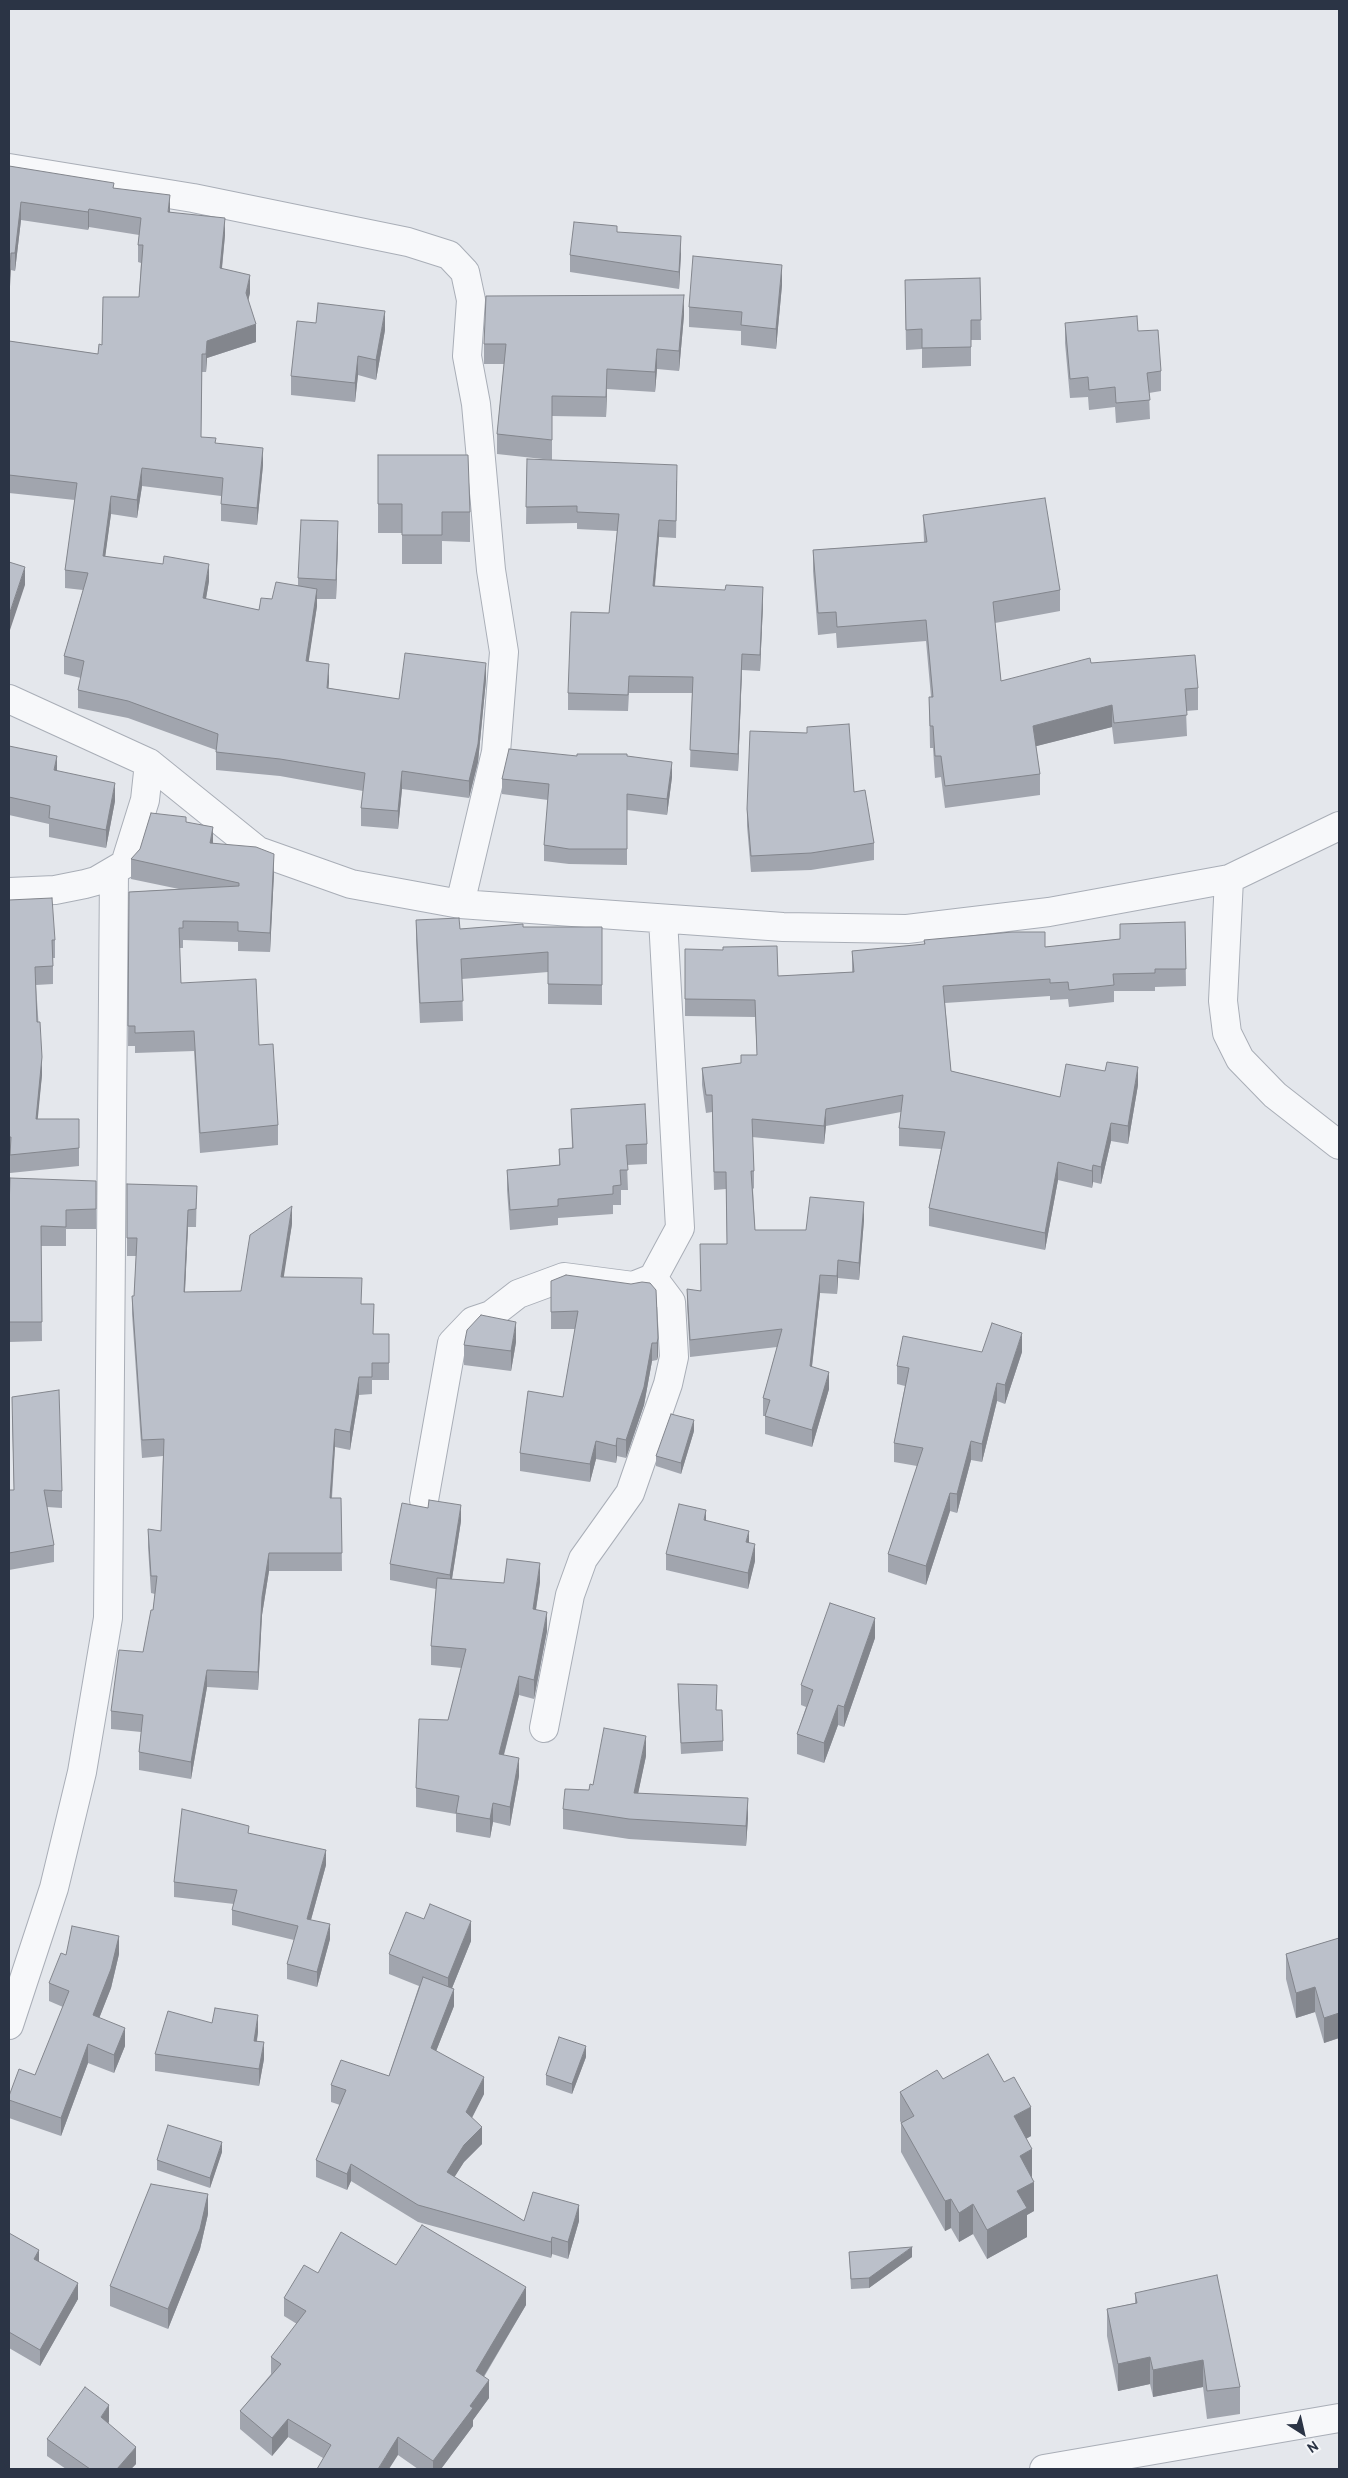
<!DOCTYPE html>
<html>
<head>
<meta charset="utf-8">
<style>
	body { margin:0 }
	#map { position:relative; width:1348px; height:2478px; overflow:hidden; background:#e4e7ec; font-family:Overpass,sans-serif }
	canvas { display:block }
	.frame { position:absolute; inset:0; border:10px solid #2b3445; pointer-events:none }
	.north { position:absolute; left:1278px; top:2408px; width:50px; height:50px; -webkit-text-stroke:4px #f4f6f9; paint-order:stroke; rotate:145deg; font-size:14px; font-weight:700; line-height:20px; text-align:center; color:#2b3445 }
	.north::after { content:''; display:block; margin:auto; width:18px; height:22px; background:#2b3445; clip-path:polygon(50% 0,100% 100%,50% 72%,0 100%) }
</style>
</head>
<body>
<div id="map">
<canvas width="1348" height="2478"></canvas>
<div class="frame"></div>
<div class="north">N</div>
</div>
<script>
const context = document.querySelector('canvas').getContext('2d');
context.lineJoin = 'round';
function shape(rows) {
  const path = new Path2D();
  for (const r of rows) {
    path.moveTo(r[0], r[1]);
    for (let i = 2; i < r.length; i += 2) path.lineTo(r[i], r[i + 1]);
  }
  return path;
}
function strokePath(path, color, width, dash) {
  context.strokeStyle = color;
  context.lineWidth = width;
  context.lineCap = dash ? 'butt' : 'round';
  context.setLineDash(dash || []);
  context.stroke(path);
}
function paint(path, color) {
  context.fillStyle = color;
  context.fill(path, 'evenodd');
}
const street = shape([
	[9,168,193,198,408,242,449,255,465,272,471,300,467,356,476,404,491,570,504,652,496,752,460,904],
	[9,699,149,763,258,851,351,884,460,904,783,927,907,929,1049,912,1229,879,1339,826],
	[1229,879,1223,1001,1227,1033,1240,1059,1275,1095,1339,1145],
	[9,892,55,890,85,884,96,881,125,864,145,800,149,763],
	[424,1500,452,1343,473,1321,491,1315,518,1294,564,1277,633,1286,653,1278,680,1228,663,919],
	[544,1728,570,1595,583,1559,630,1493,668,1384,674,1357,671,1302,653,1278],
	[9,2025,54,1888,82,1772,108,1618,114,871],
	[1044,2469,1339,2418]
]);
strokePath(street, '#a9aeb7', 30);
strokePath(street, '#f7f8fa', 28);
paint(shape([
	[9,166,114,188,225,235,222,269,250,293,248,300,256,342,207,358,206,372,202,372,201,437,263,465,257,525,221,521,221,496,142,486,137,518,111,514,105,556,209,581,206,599,259,610,272,599,298,585,298,578,338,541,336,599,317,599,317,606,308,662,329,682,328,688,399,699,486,680,478,762,469,798,402,789,398,829,361,826,361,808,363,791,280,776,216,770,216,750,128,718,78,708,78,690,81,678,64,674,64,656,83,590,65,588,65,570,75,500,9,493,9,341,98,354,102,345,139,297,141,263,138,262,138,245,139,235,89,227,88,230,21,220,15,271,11,270],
	[617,232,681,253,679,289,570,272,570,255],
	[980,278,981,340,971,340,971,366,922,368,922,349,906,350,905,280],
	[782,285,776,349,741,345,741,331,689,327,689,307],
	[684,315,679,371,657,369,655,392,607,389,606,417,552,416,552,460,497,454,497,434,504,364,484,364,484,344],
	[1065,323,1138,331,1161,371,1161,391,1149,393,1150,419,1116,423,1115,407,1089,410,1088,397,1070,398,1065,343],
	[385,330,376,380,358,375,355,402,291,395,291,376],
	[378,455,470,512,470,542,442,541,442,564,402,564,402,533,378,533],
	[527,459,677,481,676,538,659,537,655,586,763,604,760,671,742,670,738,771,690,767,692,693,629,693,628,711,568,710,568,693,609,613,617,531,577,529,577,523,526,524],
	[923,515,1060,590,1060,611,995,623,1001,681,1091,663,1198,688,1198,710,1186,711,1187,736,1114,744,1112,727,1036,746,1040,774,1040,795,945,808,941,777,935,778,933,748,930,748,929,697,931,697,926,641,837,648,836,633,818,635,813,571,813,550,924,542],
	[807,727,854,792,874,843,874,860,811,870,751,872,747,826,747,809,807,733],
	[9,746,115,801,106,848,49,837,49,824,9,815],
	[577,756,627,756,672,777,667,815,627,810,627,865,569,864,544,861,544,845,548,800,502,794,502,779],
	[186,822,213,843,274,873,270,952,238,951,238,942,183,940,183,948,179,948,181,983,259,1045,278,1125,278,1145,200,1153,194,1051,135,1053,135,1046,128,1046,129,892,179,889,131,879,131,859],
	[9,900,55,940,55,958,53,958,53,984,36,985,42,1075,37,1119,79,1119,79,1166,10,1173,10,1155,9,1155],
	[416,920,460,929,523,927,602,927,602,1005,548,1004,548,972,462,979,463,1021,420,1023,416,940],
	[1185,922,1186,986,1155,987,1155,991,1114,991,1114,1002,1069,1007,1068,999,1050,1000,1050,996,945,1003,951,1071,1060,1097,1138,1085,1128,1144,1111,1141,1101,1184,1093,1182,1092,1188,1058,1180,1045,1250,929,1226,929,1208,941,1149,899,1146,899,1128,901,1112,826,1126,824,1144,752,1137,754,1171,754,1188,753,1189,755,1230,806,1230,864,1220,859,1280,838,1278,837,1294,820,1293,812,1367,829,1389,812,1447,765,1434,765,1416,763,1416,763,1398,777,1347,690,1357,687,1306,687,1289,700,1291,727,1244,726,1189,714,1190,712,1112,706,1113,702,1085,702,1068,741,1063,757,1055,755,1017,685,1016,685,949,778,976,852,972,852,951,924,945,924,940,1045,947,1120,939],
	[571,1109,647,1144,647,1164,627,1165,628,1190,621,1190,621,1205,613,1205,613,1214,558,1218,558,1225,510,1230,507,1190,507,1170,559,1165,559,1149,572,1148],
	[96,1181,96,1229,66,1229,66,1246,41,1246,42,1341,9,1342,9,1211],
	[127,1184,197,1186,196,1227,188,1227,185,1292,241,1291,292,1224,283,1277,361,1304,373,1334,389,1334,389,1380,372,1380,372,1394,359,1395,350,1450,335,1447,332,1498,341,1498,342,1571,269,1571,262,1615,258,1690,207,1687,191,1779,139,1770,139,1752,141,1732,111,1729,111,1711,143,1652,153,1610,155,1594,151,1593,148,1547,148,1529,161,1531,163,1456,142,1458,132,1314,132,1296,134,1296,136,1256,127,1256],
	[551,1281,656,1290,658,1356,657,1360,652,1361,644,1405,626,1458,617,1456,616,1463,596,1459,590,1482,520,1471,520,1453,563,1397,575,1329,551,1329],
	[516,1342,511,1371,464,1365,464,1345],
	[982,1352,1022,1352,1005,1404,997,1401,982,1462,971,1460,957,1513,950,1511,926,1585,888,1572,888,1554,917,1466,894,1462,894,1443,905,1386,897,1384,897,1366],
	[12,1415,62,1491,62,1508,47,1507,54,1545,54,1562,9,1570,9,1490,14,1490],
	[694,1431,681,1474,656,1466,656,1456],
	[461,1521,452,1579,504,1583,540,1582,536,1610,547,1631,534,1699,519,1695,504,1755,519,1776,510,1826,493,1822,490,1838,456,1832,456,1814,416,1807,416,1788,448,1720,462,1668,431,1665,431,1646,436,1589,390,1580,390,1564],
	[706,1521,749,1543,755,1561,748,1589,666,1570,666,1554],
	[875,1638,844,1727,838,1725,824,1763,797,1754,797,1734,806,1707,801,1705,801,1685],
	[678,1695,717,1695,716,1710,723,1741,723,1751,681,1754],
	[646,1756,638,1793,748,1818,746,1846,629,1839,563,1829,563,1809,589,1790,593,1785],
	[249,1833,326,1865,311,1920,330,1939,317,1987,287,1979,287,1964,294,1940,232,1925,232,1910,234,1904,174,1897,174,1882],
	[1339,1938,1339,2038,1324,2043,1315,2012,1296,2018,1286,1979,1286,1954],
	[471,1941,452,1988,454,2006,436,2051,484,2094,472,2118,482,2144,464,2162,454,2177,524,2221,579,2221,568,2259,552,2254,551,2258,418,2222,351,2181,347,2190,316,2177,316,2160,340,2105,331,2102,331,2085,389,2076,419,1986,389,1974,389,1954],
	[119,1954,111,1988,99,2018,125,2046,114,2073,88,2063,61,2136,9,2118,9,2100,35,2075,63,2007,49,2001,49,1983,66,1955],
	[212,2023,258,2032,257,2041,264,2059,259,2086,155,2071,155,2054],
	[586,2057,572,2094,546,2085,546,2075],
	[943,2079,1031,2136,1026,2139,1032,2177,1034,2211,1027,2215,1027,2237,987,2259,973,2234,959,2242,951,2228,945,2231,901,2152,901,2123,900,2121,900,2092],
	[222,2152,210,2188,157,2170,157,2160],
	[208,2214,200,2249,168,2329,110,2306,110,2286],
	[9,2233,78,2299,40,2366,9,2348],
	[849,2252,912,2257,869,2288,851,2289],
	[396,2265,526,2305,484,2377,489,2398,473,2420,473,2426,441,2469,418,2469,398,2455,323,2458,288,2437,272,2456,240,2429,240,2411,271,2374,271,2357,297,2324,284,2316,284,2298,318,2273],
	[1135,2293,1240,2387,1240,2414,1207,2419,1203,2387,1153,2397,1150,2384,1118,2391,1107,2336,1107,2309,1135,2303],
	[109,2422,108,2423,136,2464,131,2469,66,2469,47,2456,47,2439]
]), '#a1a5ae');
paint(shape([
	[170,195,170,213,168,212],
	[21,202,21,220,15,271,15,253],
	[89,209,89,227,88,230,88,212],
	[225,218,225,235,220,286,220,268],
	[681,236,681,253,679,289,679,272],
	[11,253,11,270,9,303,9,286],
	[782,265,782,285,776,349,776,329],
	[250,275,250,293,246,310,246,293],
	[684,295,684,315,679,371,679,351],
	[385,311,385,330,376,380,376,360],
	[256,324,256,342,207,358,206,372,206,354,207,341],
	[657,349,657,369,655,392,655,372],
	[358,356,358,375,355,402,355,383],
	[607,369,607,389,606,417,606,397],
	[263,448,263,465,257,525,257,508],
	[142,468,142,486,137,518,137,500],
	[111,496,111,514,103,573,103,556],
	[659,520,659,537,653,603,653,586],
	[338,521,338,541,336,599,336,580],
	[209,564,209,581,203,615,203,598],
	[25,567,25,585,9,633,9,615],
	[763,587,763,604,760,671,760,655],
	[317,589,317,606,306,679,306,661],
	[742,654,742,670,738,771,738,754],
	[486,663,486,680,478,762,469,798,469,781],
	[329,664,329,682,327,705,327,688],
	[1112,705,1112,727,1033,747,1033,726],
	[57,756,57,774,54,770],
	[672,762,672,777,667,815,667,799],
	[402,771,402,789,398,829,398,811],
	[115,783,115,801,106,848,106,830],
	[213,827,213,846,210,843],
	[274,854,274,873,270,952,270,933],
	[42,1057,42,1075,36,1137,36,1119],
	[1138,1067,1138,1085,1128,1144,1128,1126],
	[826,1109,826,1126,824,1144,824,1126],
	[1111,1123,1111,1141,1101,1184,1101,1167],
	[1058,1162,1058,1180,1045,1250,1045,1233],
	[1093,1165,1093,1182,1092,1188,1092,1171],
	[864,1202,864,1220,859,1280,859,1263],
	[292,1206,292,1224,281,1295,281,1277],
	[188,1210,188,1227,184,1310,184,1292],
	[838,1260,838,1278,837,1294,837,1276],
	[820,1275,820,1293,810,1383,810,1366],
	[516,1322,516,1342,511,1371,511,1351],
	[1022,1333,1022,1352,1005,1404,1005,1385],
	[658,1338,658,1356,657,1360,657,1343],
	[652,1343,652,1361,644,1405,626,1458,626,1440],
	[829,1372,829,1389,812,1447,812,1430],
	[359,1377,359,1395,350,1450,350,1432],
	[997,1383,997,1401,982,1462,982,1444],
	[694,1420,694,1431,681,1474,681,1463],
	[335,1429,335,1447,330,1516,330,1498],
	[617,1438,617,1456,616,1463,616,1446],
	[596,1441,596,1459,590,1482,590,1464],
	[971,1441,971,1460,957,1513,957,1494],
	[950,1493,950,1511,926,1585,926,1566],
	[461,1505,461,1521,450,1591,450,1575],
	[706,1510,706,1527,704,1520],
	[749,1531,749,1547,746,1542],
	[755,1544,755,1561,748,1589,748,1573],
	[269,1553,269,1571,262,1615,258,1690,258,1672,262,1597],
	[540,1563,540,1582,533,1628,533,1609],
	[547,1612,547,1631,534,1699,534,1680],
	[875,1618,875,1638,844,1727,844,1707],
	[207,1670,207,1687,191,1779,191,1762],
	[519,1676,519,1695,499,1773,499,1754],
	[838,1705,838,1725,824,1763,824,1743],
	[646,1736,646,1756,634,1813,634,1793],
	[519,1758,519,1776,510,1826,510,1807],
	[748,1798,748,1818,746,1846,746,1826],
	[493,1803,493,1822,490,1838,490,1819],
	[326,1850,326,1865,307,1934,307,1919],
	[471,1921,471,1941,448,1998,448,1978],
	[330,1924,330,1939,317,1987,317,1972],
	[119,1936,119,1954,111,1988,93,2034,93,2015],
	[1315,1987,1315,2012,1296,2018,1296,1993],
	[454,1989,454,2006,431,2064,431,2048],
	[1339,2013,1339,2038,1324,2043,1324,2018],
	[258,2015,258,2032,254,2058,254,2041],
	[125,2028,125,2046,114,2073,114,2055],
	[264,2042,264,2059,259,2086,259,2069],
	[88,2044,88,2063,61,2136,61,2118],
	[586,2046,586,2057,572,2094,572,2084],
	[484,2077,484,2094,466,2129,466,2112],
	[1031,2107,1031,2136,1014,2145,1014,2116],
	[482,2127,482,2144,464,2162,447,2189,447,2172,464,2145],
	[222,2142,222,2152,210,2188,210,2178],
	[1032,2149,1032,2178,1020,2156],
	[351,2164,351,2181,347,2190,347,2174],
	[1034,2182,1034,2211,1027,2215,1027,2237,987,2259,987,2230,1017,2191],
	[208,2194,208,2214,200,2249,168,2329,168,2309],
	[951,2199,951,2228,945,2231,945,2201],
	[973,2204,973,2234,959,2242,959,2213],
	[579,2205,579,2221,568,2259,568,2242],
	[552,2237,552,2254,551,2258,551,2242],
	[912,2247,912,2257,869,2288,869,2278],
	[39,2250,39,2266,34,2259],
	[78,2283,78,2299,40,2366,40,2350],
	[526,2287,526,2305,476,2389,476,2371],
	[1150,2357,1150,2384,1118,2391,1118,2364],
	[1203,2360,1203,2387,1153,2397,1153,2370],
	[489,2380,489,2398,473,2420,473,2426,441,2469,433,2469,433,2461,470,2406],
	[109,2405,109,2422,101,2434,101,2417],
	[288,2419,288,2437,272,2456,272,2438],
	[398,2437,398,2455,389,2469,378,2469],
	[136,2447,136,2464,131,2469,117,2469]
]), '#83868d');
const building = shape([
	[9,166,114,183,113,188,170,195,168,212,225,218,220,268,250,275,246,293,256,324,207,341,206,354,202,354,201,437,216,438,215,443,263,448,257,508,221,504,223,478,142,468,137,500,111,496,103,556,163,564,164,556,209,564,203,598,259,610,261,598,272,599,276,582,317,589,306,661,329,664,327,688,399,699,405,653,486,663,478,744,469,781,402,771,398,811,361,808,365,773,280,759,216,752,218,734,128,701,78,690,84,661,64,656,88,573,65,570,77,483,9,475,9,341,98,354,99,344,102,345,103,297,139,297,143,245,138,245,141,218,89,209,88,212,21,202,15,253,11,253,9,286,9,166],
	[574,222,617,226,617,232,681,236,679,272,570,255,574,222],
	[693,256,782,265,776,329,741,325,742,312,689,307,693,256],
	[980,278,981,320,971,320,971,347,922,348,922,329,906,330,905,280,980,278],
	[684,295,679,351,657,349,655,372,607,369,606,397,552,396,552,440,497,434,506,344,484,344,486,296,684,295],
	[318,303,385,311,376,360,358,356,355,383,291,376,297,321,316,323,318,303],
	[1137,316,1138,331,1158,330,1161,371,1147,373,1150,400,1116,403,1115,387,1089,390,1088,377,1070,379,1065,323,1137,316],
	[378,455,468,455,470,512,442,512,442,535,402,535,402,504,378,504,378,455],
	[527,459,677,465,676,521,659,520,653,586,725,590,726,585,763,587,760,655,742,654,738,754,690,750,693,677,629,676,628,695,568,693,571,612,609,613,619,514,577,512,577,506,526,507,527,459],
	[1045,498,1060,590,993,602,1001,681,1090,658,1091,663,1195,655,1198,688,1185,689,1187,715,1114,723,1112,705,1033,726,1040,774,945,786,941,756,935,756,933,726,930,726,929,697,933,697,926,620,837,627,836,612,818,613,813,550,927,542,923,515,1045,498],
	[301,520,338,521,336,580,298,578,301,520],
	[9,562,25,567,9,615,9,562],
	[849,724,854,792,865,790,874,843,811,853,751,856,747,809,750,731,807,733,807,727,849,724],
	[9,746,57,756,54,770,115,783,106,830,49,818,50,806,9,797,9,746],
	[509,749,577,756,577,754,627,754,627,756,672,762,667,799,627,794,627,849,569,849,544,845,549,784,502,779,509,749],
	[151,813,186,817,186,822,213,827,210,843,256,847,274,854,270,933,238,931,238,922,183,921,183,928,179,928,181,983,256,979,259,1045,273,1044,278,1125,200,1133,194,1031,135,1033,135,1026,128,1026,129,892,239,886,239,883,131,859,140,849,151,813],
	[52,898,55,940,52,940,53,966,35,967,37,1022,40,1022,42,1057,36,1119,79,1119,79,1148,10,1155,11,1137,9,1137,9,900,52,898],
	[459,918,460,929,523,924,523,927,602,927,602,985,548,984,548,952,461,959,463,1001,420,1003,416,920,459,918],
	[1185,922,1186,969,1155,969,1155,973,1113,974,1114,985,1069,990,1068,982,1050,983,1050,979,943,986,951,1071,1060,1097,1066,1064,1105,1071,1107,1062,1138,1067,1128,1126,1111,1123,1101,1167,1093,1165,1092,1171,1058,1162,1045,1233,929,1208,945,1132,899,1128,903,1095,826,1109,824,1126,752,1119,754,1171,751,1171,755,1230,806,1230,810,1197,864,1202,859,1263,838,1260,837,1276,820,1275,810,1366,829,1372,812,1430,765,1416,770,1400,763,1398,782,1329,690,1340,687,1289,701,1291,700,1244,727,1244,726,1172,714,1172,712,1095,706,1095,702,1068,741,1063,741,1055,757,1055,755,1000,685,999,685,949,723,950,723,947,777,946,778,976,854,972,852,951,925,944,924,940,1012,932,1045,932,1045,947,1120,939,1120,924,1185,922],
	[645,1104,647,1144,626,1145,628,1170,620,1170,621,1185,613,1186,613,1194,558,1199,558,1206,510,1210,507,1170,560,1165,559,1149,573,1148,571,1109,645,1104],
	[10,1178,96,1181,96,1209,66,1210,66,1227,41,1226,42,1322,9,1322,9,1211,10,1178],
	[127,1184,197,1186,196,1209,188,1210,184,1292,241,1291,250,1235,292,1206,281,1277,362,1278,361,1304,374,1304,373,1334,389,1334,389,1363,372,1363,372,1377,359,1377,350,1432,335,1429,330,1498,341,1498,342,1553,269,1553,262,1597,258,1672,207,1670,191,1762,139,1752,143,1715,111,1711,119,1650,143,1652,151,1610,153,1610,157,1576,151,1576,148,1529,161,1531,164,1439,142,1440,132,1296,134,1296,137,1238,127,1238,127,1184],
	[566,1275,631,1284,642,1282,650,1283,656,1290,658,1338,657,1343,652,1343,644,1387,626,1440,617,1438,616,1446,596,1441,590,1464,520,1453,528,1391,563,1397,578,1311,551,1312,551,1281,566,1275],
	[481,1315,516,1322,511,1351,464,1345,467,1330,481,1315],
	[992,1323,1022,1333,1005,1385,997,1383,982,1444,971,1441,957,1494,950,1493,926,1566,888,1554,923,1448,894,1443,909,1368,897,1366,903,1336,982,1352,992,1323],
	[59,1390,62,1491,44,1490,54,1545,9,1553,9,1490,14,1490,12,1397,59,1390],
	[671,1414,694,1420,681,1463,656,1456,671,1414],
	[429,1500,461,1505,450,1575,390,1564,402,1503,428,1508,429,1500],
	[679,1504,706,1510,704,1520,749,1531,746,1542,755,1544,748,1573,666,1554,679,1504],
	[507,1559,540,1563,533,1609,547,1612,534,1680,519,1676,499,1754,519,1758,510,1807,493,1803,490,1819,456,1813,459,1796,416,1788,419,1719,448,1720,466,1649,431,1646,437,1578,504,1583,507,1559],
	[830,1603,875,1618,844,1707,838,1705,824,1743,797,1734,813,1690,801,1685,830,1603],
	[678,1684,717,1685,716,1710,722,1710,723,1741,681,1743,678,1684],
	[604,1728,646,1736,634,1793,748,1798,746,1826,629,1819,563,1809,565,1789,589,1790,590,1784,593,1785,604,1728],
	[182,1809,249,1826,248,1833,326,1850,307,1919,330,1924,317,1972,287,1964,298,1926,232,1910,237,1890,174,1882,182,1809],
	[430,1904,471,1921,448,1978,389,1954,406,1912,424,1919,430,1904],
	[72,1926,119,1936,111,1969,93,2015,125,2028,114,2055,88,2044,61,2118,9,2100,9,2096,19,2069,35,2075,69,1991,49,1983,61,1953,66,1955,72,1926],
	[1339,1938,1339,2013,1324,2018,1315,1987,1296,1993,1286,1954,1339,1938],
	[423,1977,454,1989,431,2048,484,2077,466,2112,482,2127,464,2145,447,2172,524,2221,533,2192,579,2205,568,2242,552,2237,551,2242,418,2205,351,2164,347,2174,316,2160,346,2090,331,2085,341,2060,389,2076,423,1977],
	[215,2008,258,2015,254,2041,264,2042,259,2069,155,2054,168,2011,212,2023,215,2008],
	[559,2037,586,2046,572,2084,546,2075,559,2037],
	[988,2054,1004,2082,1014,2077,1031,2107,1014,2116,1032,2149,1020,2156,1034,2182,1017,2191,1027,2208,987,2230,973,2204,959,2213,951,2199,945,2201,901,2123,914,2116,900,2092,937,2070,943,2079,988,2054],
	[168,2125,222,2142,210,2178,157,2160,168,2125],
	[151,2184,208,2194,200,2229,168,2309,110,2286,151,2184],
	[422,2225,526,2287,476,2371,489,2380,470,2406,473,2408,433,2461,398,2437,378,2469,317,2469,331,2445,288,2419,272,2438,240,2411,281,2364,271,2357,306,2311,284,2298,304,2265,318,2273,341,2232,396,2265,422,2225],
	[9,2233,39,2250,34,2259,78,2283,40,2350,9,2332,9,2233],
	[912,2247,869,2278,851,2279,849,2252,912,2247],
	[1217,2275,1240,2387,1207,2391,1203,2360,1153,2370,1150,2357,1118,2364,1107,2309,1137,2303,1135,2293,1217,2275],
	[85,2387,109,2405,101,2417,136,2447,117,2469,90,2469,47,2439,85,2387]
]);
paint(building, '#bbc0ca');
strokePath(building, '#83868d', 1);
</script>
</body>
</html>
